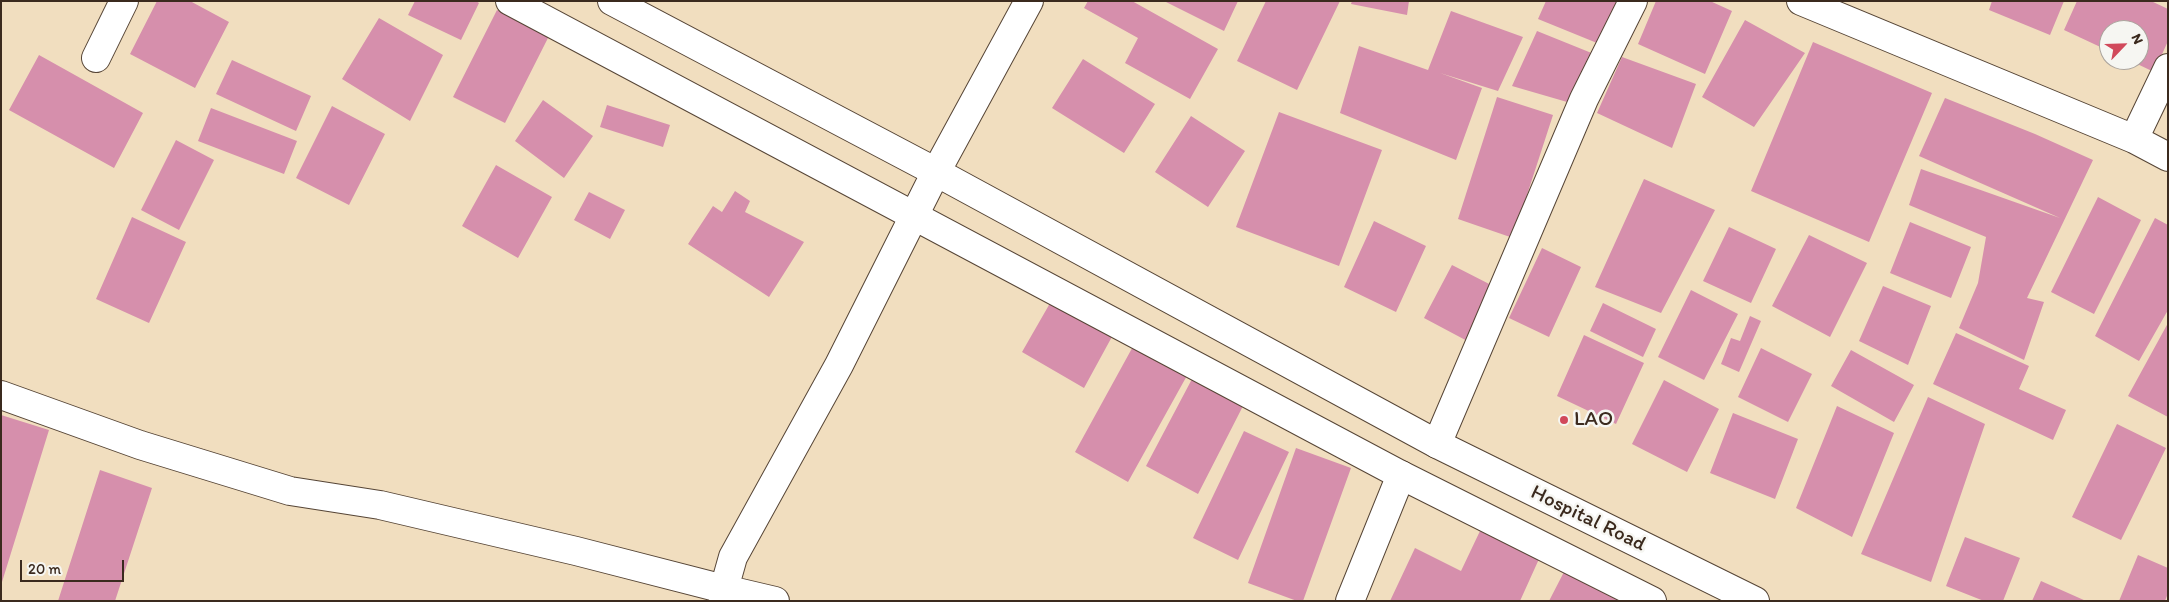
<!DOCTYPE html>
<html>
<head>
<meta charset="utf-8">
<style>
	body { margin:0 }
	#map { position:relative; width:2169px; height:602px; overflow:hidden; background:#f1debf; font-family:Itim,sans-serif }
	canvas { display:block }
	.frame { position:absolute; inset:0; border:2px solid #3b2a1e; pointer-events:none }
	.north { position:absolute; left:2099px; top:20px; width:50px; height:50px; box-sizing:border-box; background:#f6f6f2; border:1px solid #aba49d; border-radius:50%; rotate:66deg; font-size:14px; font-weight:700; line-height:20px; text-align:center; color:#3b2a1e }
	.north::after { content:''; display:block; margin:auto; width:18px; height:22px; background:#d1495b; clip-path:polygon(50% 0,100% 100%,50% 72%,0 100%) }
	.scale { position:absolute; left:20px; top:560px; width:104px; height:22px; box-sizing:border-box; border:2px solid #3b2a1e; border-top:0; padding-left:6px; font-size:15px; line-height:18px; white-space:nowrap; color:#3b2a1e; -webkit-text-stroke:4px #f6f6f2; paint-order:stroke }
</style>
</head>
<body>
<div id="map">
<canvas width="2169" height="602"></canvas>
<div class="frame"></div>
<div class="north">N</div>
<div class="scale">20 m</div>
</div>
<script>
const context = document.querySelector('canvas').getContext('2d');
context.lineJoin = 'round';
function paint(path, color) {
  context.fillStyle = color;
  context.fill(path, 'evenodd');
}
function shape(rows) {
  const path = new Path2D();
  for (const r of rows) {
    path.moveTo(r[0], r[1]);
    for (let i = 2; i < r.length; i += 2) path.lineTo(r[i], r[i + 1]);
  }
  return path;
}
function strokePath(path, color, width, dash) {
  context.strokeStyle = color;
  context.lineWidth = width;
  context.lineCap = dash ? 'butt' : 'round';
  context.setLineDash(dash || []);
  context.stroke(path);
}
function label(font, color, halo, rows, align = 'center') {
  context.font = font + ' Itim,sans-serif';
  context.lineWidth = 5;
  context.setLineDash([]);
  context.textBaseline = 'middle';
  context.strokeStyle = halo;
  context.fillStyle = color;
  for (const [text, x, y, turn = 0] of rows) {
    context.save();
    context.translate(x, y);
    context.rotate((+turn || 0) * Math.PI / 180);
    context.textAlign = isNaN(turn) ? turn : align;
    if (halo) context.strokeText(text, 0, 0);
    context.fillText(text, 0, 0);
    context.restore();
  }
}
paint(shape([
	[157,1,190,1,229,22,195,88,130,54],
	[415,1,476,1,479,3,461,40,408,15],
	[1088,1,1132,1,1218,49,1190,99,1125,63,1138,38,1084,8],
	[1164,1,1238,1,1224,31],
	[1266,1,1340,1,1297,90,1237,61],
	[1352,1,1409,1,1407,15,1351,4],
	[1546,1,1624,1,1597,43,1538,19],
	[1656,1,1710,1,1732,11,1705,74,1638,44],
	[1992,1,2064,1,2050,35,1989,10],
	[2077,1,2151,1,2168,9,2168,41,2154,72,2129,60,2139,60,2139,30,2109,30,2109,51,2064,30],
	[497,10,549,36,505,123,453,97],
	[1451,11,1523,37,1498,91,1440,73,1482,88,1456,160,1340,113,1359,46,1428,70],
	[379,18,443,55,410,121,342,79],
	[1745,20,1805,53,1754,127,1702,97],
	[1537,31,1594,54,1574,104,1512,86],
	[1813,42,1932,93,1869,242,1751,191],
	[39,55,143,113,114,168,9,110],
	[1622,57,1696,84,1672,148,1597,113],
	[1083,59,1155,104,1124,153,1052,108],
	[232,60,311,96,296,131,216,94],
	[1497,97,1553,115,1513,238,1458,219],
	[1945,98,2035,134,2093,160,2027,298,2044,302,2024,360,1959,328,1978,283,1986,237,1909,205,1921,169,2060,218,1919,156],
	[543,100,593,136,564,178,515,141],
	[607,105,670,125,663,147,600,127],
	[332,106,385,134,349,205,296,178],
	[211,108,297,141,284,174,198,141],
	[1279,112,1382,150,1339,266,1236,227],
	[1191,116,1245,151,1208,207,1155,172],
	[176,140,214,160,179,230,141,210],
	[496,165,552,197,518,258,462,226],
	[1644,179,1715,210,1661,313,1595,287],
	[735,191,750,201,745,212,804,242,769,297,688,244,713,206,722,212],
	[589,192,625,210,610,239,574,220],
	[2098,197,2141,220,2094,314,2051,292],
	[132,217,186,242,149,323,96,299],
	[2155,218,2168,225,2168,310,2139,361,2095,336],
	[1374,221,1426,246,1396,312,1344,287],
	[1910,222,1971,247,1951,298,1890,273],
	[1729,227,1776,249,1751,303,1703,281],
	[1809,235,1867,263,1830,337,1772,306],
	[1542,248,1581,267,1549,337,1509,318],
	[1452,265,1499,289,1471,343,1424,318],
	[1883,286,1931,306,1908,365,1859,341],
	[1691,290,1738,314,1704,380,1658,357],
	[1053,298,1114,333,1084,388,1022,352],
	[1603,303,1656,329,1643,357,1590,331],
	[1750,316,1761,321,1739,372,1721,364,1731,338,1740,341],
	[2168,323,2168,417,2128,396],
	[1956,333,2029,366,2019,389,2066,410,2053,440,1933,384],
	[1584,335,1644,363,1616,424,1557,396],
	[1136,341,1189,372,1128,482,1075,452],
	[1761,348,1812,374,1788,422,1738,397],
	[1851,350,1914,385,1894,422,1831,386],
	[1192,379,1243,406,1198,494,1146,466],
	[1664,380,1719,409,1687,472,1632,444],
	[1928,397,1985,424,1931,582,1861,554],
	[1837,406,1894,433,1852,537,1796,508],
	[1733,413,1798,439,1775,499,1710,473],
	[1,415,49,430,2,582,1,582],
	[2117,424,2166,448,2121,540,2072,517],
	[1244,431,1289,452,1238,560,1193,538],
	[1296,448,1351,468,1303,601,1297,601,1248,583],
	[100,470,152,488,115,601,58,601],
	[1480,531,1539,559,1520,601,1390,601,1415,548,1461,571],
	[1965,537,2020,558,2003,601,1984,601,1946,586],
	[2138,555,2168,568,2168,593,2165,601,2119,601],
	[1565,570,1623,601,1549,601],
	[2041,581,2086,601,2032,601]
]), '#d68fac');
const minor = shape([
	[1801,1,2134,139,2168,157],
	[96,58,124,1],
	[2134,139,2168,68],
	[1,395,140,445,290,491,380,505,576,551,724,589,723,601],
	[1437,444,1584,99,1633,1],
	[775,601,724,589,733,557,839,365,936,172,1029,1],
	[1350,601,1401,475]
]);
const tertiary = shape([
	[510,1,1401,475,1652,601],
	[612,1,936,172,1437,444,1755,601]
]);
strokePath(minor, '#564536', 30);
strokePath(tertiary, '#564536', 30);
strokePath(minor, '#fff', 28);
strokePath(tertiary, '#fff', 28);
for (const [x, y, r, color] of [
	[1564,420,5,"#d1495b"]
]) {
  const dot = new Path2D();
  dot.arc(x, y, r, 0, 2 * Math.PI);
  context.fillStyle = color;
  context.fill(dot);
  strokePath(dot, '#f6f6f2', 2);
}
label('21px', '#3b2a1e', '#f6f6f2', [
	["LAO",1574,420]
], 'left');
label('21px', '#3b2a1e', '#f6f6f2', [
	["Hospital Road",1588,519,26]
]);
</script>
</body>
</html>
